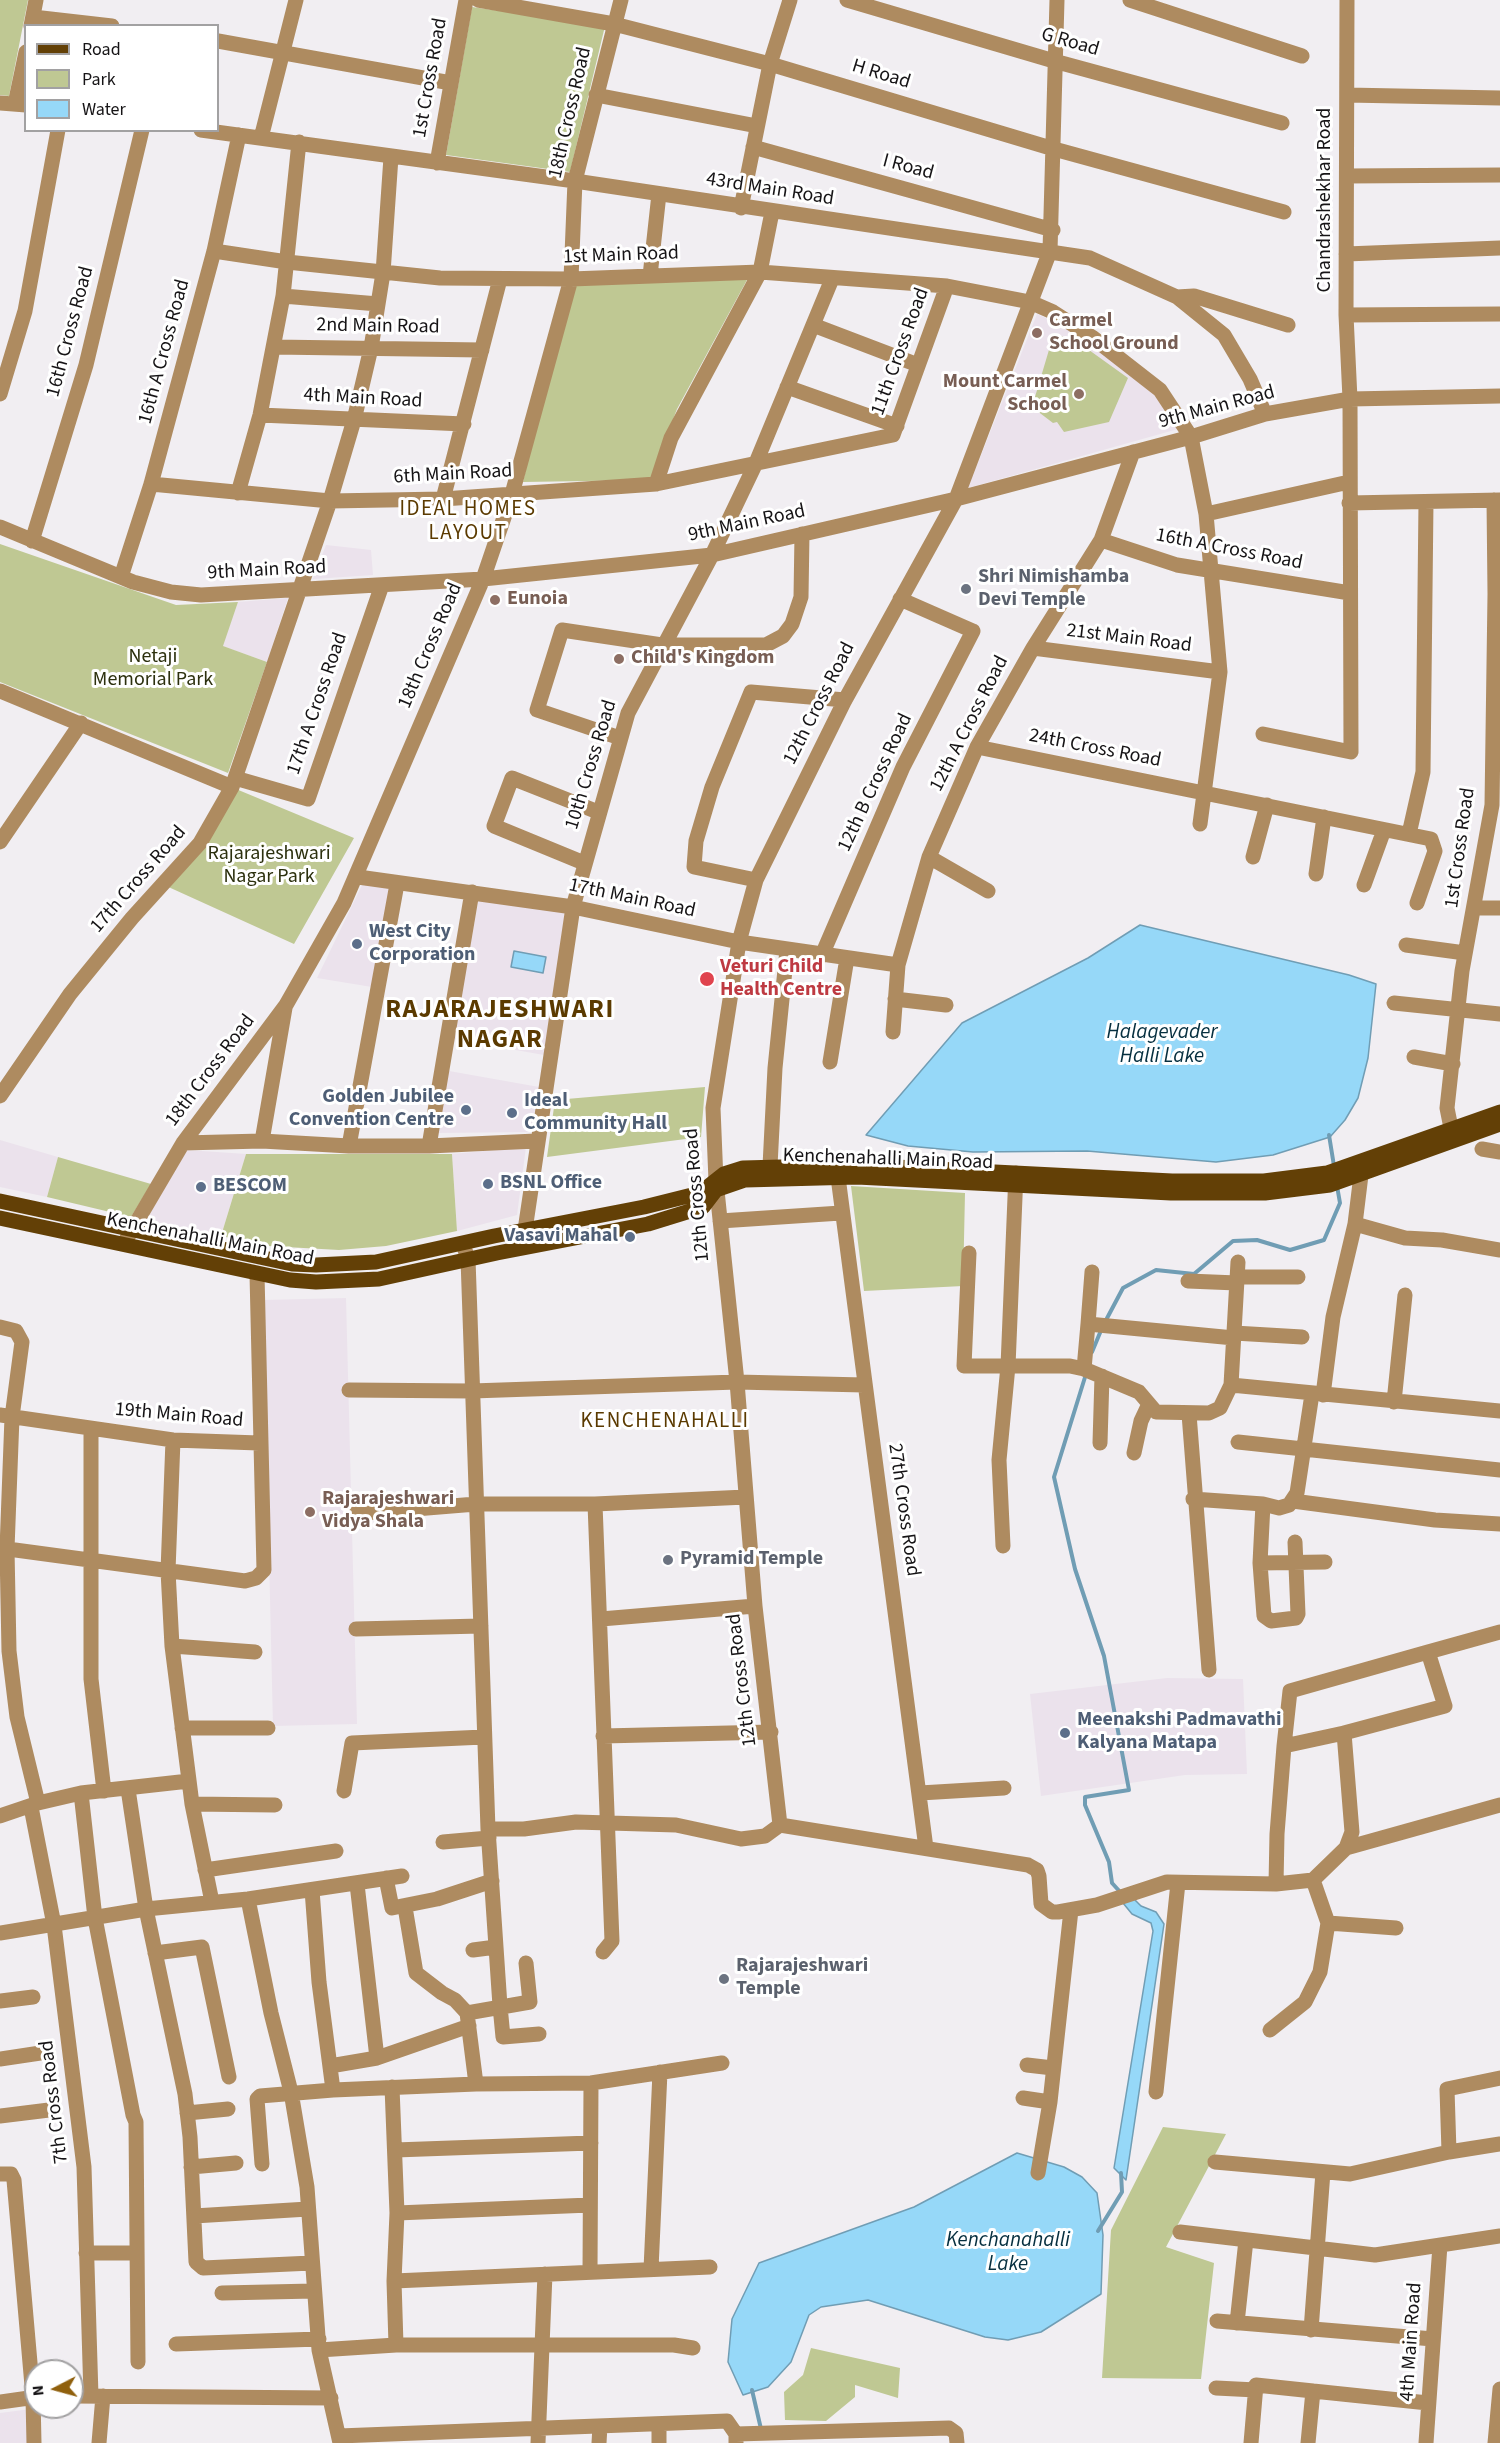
<!DOCTYPE html>
<html>
<head>
<meta charset="utf-8">
<style>
	body { margin:0 }
	#map { position:relative; width:1500px; height:2443px; overflow:hidden; background:#f1eef2; font-family:"Source Sans 3",sans-serif }
	canvas { display:block }
	.legend { position:absolute; left:24px; top:24px; width:195px; height:108px; box-sizing:border-box; background:#fff; border:2px solid #a2a1a2; margin:0; padding:8px 10px; list-style:none; font-size:18px; color:#161416 }
	.legend li { display:flex; align-items:center; gap:12px; height:30px }
	.legend b { width:30px; border:2px solid #a2a1a2 }
	.north { position:absolute; left:24px; top:2359px; width:60px; height:60px; box-sizing:border-box; background:#fff; border:2px solid #a2a1a2; border-radius:50%; rotate:264deg; font-size:16px; font-weight:700; line-height:24px; text-align:center; color:#161416 }
	.north::after { content:''; display:block; margin:auto; width:21px; height:27px; background:#90600d; clip-path:polygon(50% 0,100% 100%,50% 72%,0 100%) }
</style>
</head>
<body>
<div id="map">
<canvas width="1500" height="2443"></canvas>
<ul class="legend">
<li><b style="height:8px;background:#634006"></b>Road</li>
<li><b style="height:16px;background:#bfc893"></b>Park</li>
<li><b style="height:16px;background:#96d8f8"></b>Water</li>
</ul>
<div class="north">N</div>
</div>
<script>
const context = document.querySelector('canvas').getContext('2d');
context.lineJoin = 'round';
function paint(path, color) {
  context.fillStyle = color;
  context.fill(path, 'evenodd');
}
function shape(rows) {
  const path = new Path2D();
  for (const r of rows) {
    path.moveTo(r[0], r[1]);
    for (let i = 2; i < r.length; i += 2) path.lineTo(r[i], r[i + 1]);
  }
  return path;
}
function strokePath(path, color, width, dash) {
  context.strokeStyle = color;
  context.lineWidth = width;
  context.lineCap = dash ? 'butt' : 'round';
  context.setLineDash(dash || []);
  context.stroke(path);
}
function label(font, color, halo, rows, align = 'center') {
  context.font = font + ' "Source Sans 3",sans-serif';
  context.lineWidth = 6;
  context.setLineDash([]);
  context.textBaseline = 'middle';
  context.strokeStyle = halo;
  context.fillStyle = color;
  for (const [text, x, y, turn = 0] of rows) {
    context.save();
    context.translate(x, y);
    context.rotate((+turn || 0) * Math.PI / 180);
    context.textAlign = isNaN(turn) ? turn : align;
    if (halo) context.strokeText(text, 0, 0);
    context.fillText(text, 0, 0);
    context.restore();
  }
}
paint(shape([
	[1037,314,1071,330,1137,378,1170,410,1178,429,968,488],
	[326,545,371,550,373,575,313,579],
	[288,598,267,662,222,646,238,602],
	[363,883,391,889,372,987,317,978],
	[479,898,569,914,544,1055,453,1039],
	[449,1071,539,1087,531,1132,437,1133],
	[0,1140,58,1157,47,1197,0,1187],
	[526,1147,517,1215,457,1231,452,1154],
	[187,1150,246,1154,221,1236,146,1220],
	[346,1298,357,1724,273,1726,263,1300],
	[1167,1678,1243,1679,1247,1774,1185,1775,1041,1796,1030,1694],
	[31,2409,31,2443,0,2443,0,2413]
]), '#ebe2ec');
paint(shape([
	[0,0,28,0,9,96,0,95],
	[472,7,605,26,570,172,446,155],
	[748,278,677,409,650,480,523,482,547,378,575,284],
	[1054,333,1082,345,1128,378,1109,422,1064,432,1057,422,1053,423,1032,407],
	[0,544,176,605,238,602,223,646,267,662,228,773,0,682],
	[236,789,354,838,294,944,164,885],
	[705,1087,701,1137,547,1157,555,1100],
	[246,1154,452,1154,457,1231,386,1246,339,1250,268,1246,221,1236],
	[58,1157,151,1184,131,1217,47,1197],
	[851,1186,965,1193,963,1286,864,1291],
	[1163,2127,1226,2134,1166,2247,1214,2263,1201,2379,1102,2378,1111,2230],
	[811,2348,900,2368,898,2398,855,2385,855,2397,826,2421,785,2420,784,2392,803,2375]
]), '#bfc893');
const water = shape([
	[1140,925,1349,975,1376,984,1368,1058,1358,1098,1345,1120,1330,1137,1273,1155,1216,1162,1087,1151,973,1152,908,1146,866,1135,962,1023,1088,958,1140,925],
	[514,951,546,957,543,973,511,967,514,951],
	[1132,1897,1141,1906,1156,1912,1164,1924,1126,2180,1114,2168,1153,1931,1151,1923,1132,1914,1123,1903,1132,1897],
	[1017,2153,1064,2167,1082,2177,1097,2193,1103,2235,1101,2294,1041,2332,1008,2340,985,2337,868,2300,821,2307,809,2315,791,2362,768,2387,743,2395,728,2362,732,2319,759,2263,914,2207,1017,2153]
]);
paint(water, '#96d8f8');
strokePath(water, '#709db4', 1.5);
strokePath(shape([
	[1329,1135,1334,1166],
	[1105,1322,1123,1288,1156,1270,1194,1274,1233,1241,1257,1240,1290,1250,1324,1240,1340,1203,1337,1186],
	[1092,1352,1102,1328],
	[1086,1374,1054,1477,1075,1569,1104,1656,1129,1790,1085,1797,1085,1805,1109,1862,1112,1883,1122,1894],
	[1098,2231,1122,2192,1121,2173],
	[752,2390,761,2429]
]), '#709db4', 4);
strokePath(shape([
	[478,0,614,24,770,64,1054,149,1284,212],
	[847,0,1054,61,1282,123],
	[1130,0,1302,56],
	[33,17,112,26],
	[31,26,36,0],
	[218,41,451,83],
	[596,95,757,126],
	[1347,95,1500,98],
	[0,103,26,105],
	[15,104,26,52],
	[201,130,575,181,1090,258,1177,297,1224,335,1250,379,1265,414],
	[261,138,296,0],
	[753,147,1053,230],
	[437,163,466,0],
	[1347,176,1500,175],
	[741,208,770,64,790,0],
	[214,251,287,262,440,278,571,279,760,272,947,286,1030,302,1053,312,1092,337,1160,390,1191,437,1206,514,1220,672,1200,824],
	[1346,254,1500,248],
	[650,276,659,194],
	[283,296,378,304],
	[1177,297,1194,296,1288,325],
	[1346,315,1500,314],
	[813,325,918,365],
	[274,347,482,350],
	[787,387,897,426],
	[0,394,25,311,58,130],
	[260,415,464,424],
	[151,484,330,501,443,499,656,484,893,435,947,286],
	[656,484,671,438,760,272,772,212],
	[238,493,260,415,283,296,299,142],
	[443,499,500,279],
	[1349,503,1500,500],
	[1206,514,1349,482],
	[0,527,133,582,171,592,201,595,483,579,712,555,956,499,1191,437,1265,414,1350,399,1500,396],
	[1101,540,1177,565,1350,593],
	[32,541,86,365,142,130],
	[121,577,151,484,214,251,239,135],
	[1033,648,1220,672],
	[0,691,232,787],
	[1263,734,1351,752,1350,399,1346,315,1347,0],
	[620,738,537,710,562,630,662,645,766,645,783,636,792,624,801,597,802,534],
	[977,747,1431,839,1435,851,1417,903],
	[235,778,308,799,382,585],
	[1409,834,1423,772,1426,502],
	[0,842,81,723],
	[929,857,988,891],
	[1253,857,1267,805],
	[584,863,494,826,512,778,598,812],
	[1316,874,1324,817],
	[358,877,573,907,739,942,898,965],
	[756,880,694,867,696,841,712,787,751,692,845,700],
	[1364,885,1384,830],
	[1475,908,1500,908],
	[1406,945,1465,953],
	[822,955,903,767,973,631,900,599],
	[895,999,946,1005],
	[1394,1003,1500,1014],
	[893,1032,898,965,929,857,977,747,1033,648,1101,540,1133,452],
	[1414,1057,1453,1064],
	[830,1062,847,958],
	[0,1096,70,994,132,918,200,843,232,787,330,501,354,420,371,348,383,273,391,157],
	[1451,1128,1447,1108,1462,971,1492,805,1495,594,1494,500],
	[262,1141,349,1146,429,1146,536,1141],
	[183,1143,262,1141,285,1008],
	[349,1146,397,884],
	[429,1146,472,892],
	[1482,1149,1500,1152],
	[770,1166,775,1068,787,950],
	[838,1177,926,1848],
	[720,1221,841,1213],
	[1355,1224,1405,1238,1442,1240,1500,1250],
	[525,1230,573,907,628,713,712,555,755,465,832,279],
	[126,1240,183,1143,286,1005,344,903,483,579,512,494,571,279,575,181,621,0],
	[464,1247,468,1259,488,1829,500,2006,503,2037,539,2034],
	[969,1253,964,1366,1070,1366,1084,1369,1139,1392,1156,1412,1209,1413,1220,1408,1231,1385,1500,1411],
	[1238,1277,1298,1277],
	[1188,1281,1237,1283],
	[1088,1324,1092,1272],
	[0,1327,16,1331,22,1342,12,1417,7,1549,9,1651,17,1717,38,1803],
	[1234,1333,1302,1337],
	[1084,1369,1088,1324,1234,1338],
	[1231,1385,1238,1262],
	[349,1390,472,1391,737,1382,864,1385],
	[1323,1395,1333,1317,1355,1224,1361,1175],
	[1394,1402,1405,1295],
	[1189,1414,1209,1670],
	[0,1415,173,1440,259,1443],
	[91,1429,91,1679,104,1791],
	[173,1440,168,1571,172,1646,192,1804,212,1902],
	[1238,1442,1500,1470],
	[1100,1443,1102,1376],
	[1134,1453,1141,1421,1149,1404],
	[1193,1499,1263,1504,1279,1508,1289,1505,1297,1493,1312,1394],
	[1293,1501,1435,1520,1500,1524],
	[1263,1504,1260,1563,1264,1616,1271,1621,1296,1618,1298,1614,1295,1542],
	[354,1514,476,1504,595,1504],
	[1003,1546,999,1460,1008,1366,1016,1173],
	[0,1548,245,1581,256,1578,264,1570,257,1274],
	[1260,1563,1325,1562],
	[601,1619,755,1606],
	[356,1629,481,1626],
	[172,1646,255,1652],
	[182,1728,268,1728],
	[1344,1733,1284,1746,1290,1691,1428,1652],
	[603,1736,771,1732],
	[128,1789,146,1909,185,2094,190,2137,196,2262,203,2268,312,2263],
	[344,1791,352,1743,484,1737],
	[81,1793,95,1918,133,2115,136,2122,138,2362],
	[920,1793,1004,1788],
	[192,1804,275,1805],
	[31,1807,54,1925,84,2167,91,2396],
	[0,1816,38,1803,81,1793,189,1781],
	[780,1825,755,1606,737,1382,716,1181,713,1108,739,942,756,880,845,700,956,499,1050,251,1057,0],
	[488,1829,524,1829,576,1822,676,1825,741,1839,765,1836,780,1825,1028,1865,1037,1870,1039,1876,1041,1904,1052,1912,1058,1912,1097,1905,1167,1882,1276,1884,1313,1880,1346,1848,1500,1805],
	[443,1842,489,1838],
	[1346,1848,1352,1832,1344,1733,1445,1706,1428,1652,1500,1632],
	[205,1870,336,1851],
	[386,1878,392,1908,437,1899,492,1881],
	[357,1884,377,2058,469,2026],
	[1276,1884,1277,1834,1284,1746],
	[312,1890,319,1982,333,2090],
	[248,1899,271,2013,291,2092,307,2187,319,2350,340,2443],
	[405,1907,416,1973,442,1993,455,2000,467,2013],
	[1328,1923,1396,1928],
	[0,1933,146,1909,248,1899,402,1876],
	[473,1950,496,1947],
	[603,1952,612,1941,595,1504,746,1497],
	[155,1953,202,1947,229,2077],
	[0,2001,33,1997],
	[1270,2030,1305,2002,1320,1972,1328,1923,1313,1880],
	[0,2059,47,2052],
	[1027,2065,1053,2068],
	[330,2066,377,2058],
	[476,2084,467,2013,530,2002,526,1963],
	[392,2087,397,2213,394,2281,710,2267],
	[1156,2092,1178,1883],
	[1023,2098,1050,2102],
	[187,2113,228,2109],
	[0,2116,49,2110],
	[395,2150,591,2143],
	[1449,2152,1447,2089,1500,2078],
	[1215,2162,1350,2174,1449,2152,1500,2144],
	[262,2164,257,2099,260,2096,333,2090,476,2084,591,2083,722,2063],
	[191,2167,236,2163],
	[1038,2173,1050,2102,1071,1910],
	[0,2174,11,2174,14,2180,33,2397,34,2443],
	[397,2213,590,2205],
	[194,2216,308,2209],
	[1180,2232,1375,2255,1500,2236],
	[86,2253,137,2253],
	[651,2269,660,2072],
	[590,2272,591,2083],
	[394,2281,396,2345],
	[222,2293,314,2291],
	[1217,2321,1433,2339],
	[1237,2323,1246,2240],
	[1311,2330,1323,2172],
	[176,2344,319,2339],
	[319,2350,396,2345,674,2345,693,2348],
	[1216,2388,1256,2390],
	[72,2396,331,2398],
	[0,2402,36,2397],
	[736,2434,949,2428,956,2433,957,2443],
	[339,2436,727,2421,736,2434,736,2443],
	[99,2443,103,2396],
	[538,2443,545,2274],
	[599,2443,600,2426],
	[659,2443,659,2424],
	[1251,2443,1256,2385,1313,2391],
	[1308,2443,1313,2391,1428,2403],
	[1426,2443,1440,2245],
	[1495,2443,1500,2389]
]), '#ae8b60', 15);
strokePath(shape([
	[0,1201,292,1264,316,1265,376,1262,494,1236,644,1207,700,1193,724,1174,743,1168,857,1165,1172,1181,1264,1181,1327,1173,1500,1112],
	[0,1218,290,1280,316,1282,379,1279,497,1253,648,1224,703,1207,716,1190,745,1180,857,1177,1171,1193,1265,1193,1330,1185,1500,1124]
]), '#634006', 15);
for (const [x, y, r, color] of [
	[1037,333,6,"#8d6e63"],
	[1079,394,6,"#8d6e63"],
	[966,589,6,"#6b7280"],
	[495,600,6,"#8d6e63"],
	[619,659,6,"#8d6e63"],
	[357,944,6,"#5c6f8a"],
	[707,979,8,"#e0444e"],
	[466,1110,6,"#5c6f8a"],
	[512,1113,6,"#5c6f8a"],
	[488,1184,6,"#5c6f8a"],
	[201,1187,6,"#5c6f8a"],
	[630,1237,6,"#5c6f8a"],
	[310,1512,6,"#8d6e63"],
	[668,1560,6,"#6b7280"],
	[1065,1733,6,"#5c6f8a"],
	[724,1979,6,"#6b7280"]
]) {
  const dot = new Path2D();
  dot.arc(x, y, r, 0, 2 * Math.PI);
  context.fillStyle = color;
  context.fill(dot);
  strokePath(dot, '#fff', 2);
}
label('20px', '#161416', '#fff', [
	["G Road",1070,43,16],
	["H Road",881,75,17],
	["1st Cross Road",431,78,-80],
	["18th Cross Road",571,113,-77],
	["I Road",908,168,15],
	["43rd Main Road",770,190,9],
	["Chandrashekhar Road",1326,200,-90],
	["1st Main Road",621,256,-2],
	["2nd Main Road",378,327,1],
	["16th Cross Road",71,332,-75],
	["16th A Cross Road",165,352,-75],
	["11th Cross Road",901,352,-70],
	["4th Main Road",363,399,3],
	["9th Main Road",1217,408,-15],
	["6th Main Road",453,475,-3],
	["9th Main Road",747,524,-12],
	["16th A Cross Road",1229,550,11],
	["9th Main Road",267,571,-3],
	["21st Main Road",1129,639,7],
	["18th Cross Road",431,646,-67],
	["17th A Cross Road",318,704,-71],
	["12th Cross Road",820,704,-63],
	["12th A Cross Road",970,724,-63],
	["24th Cross Road",1095,749,11],
	["10th Cross Road",592,765,-73],
	["12th B Cross Road",876,783,-65],
	["1st Cross Road",1461,848,-82],
	["17th Cross Road",139,880,-49],
	["17th Main Road",632,899,12],
	["18th Cross Road",211,1071,-53],
	["Kenchenahalli Main Road",888,1160,2],
	["12th Cross Road",698,1195,-95],
	["Kenchenahalli Main Road",210,1240,11],
	["19th Main Road",179,1416,5],
	["27th Cross Road",903,1510,82],
	["12th Cross Road",743,1680,-97],
	["7th Cross Road",55,2102,-97],
	["4th Main Road",1412,2342,-86]
]);
label('bold 20px', '#785e54', '#fff', [
	["Carmel",1049,322],
	["School Ground",1049,345],
	["Mount Carmel",1067,383,"right"],
	["School",1067,406,"right"],
	["Eunoia",507,600],
	["Child's Kingdom",631,659],
	["Rajarajeshwari",322,1500],
	["Vidya Shala",322,1523]
], 'left');
label('bold 20px', '#5b616d', '#fff', [
	["Shri Nimishamba",978,578],
	["Devi Temple",978,601],
	["Pyramid Temple",680,1560],
	["Rajarajeshwari",736,1967],
	["Temple",736,1990]
], 'left');
label('20px', '#2c300e', '#fff', [
	["Netaji",153,658],
	["Memorial Park",153,681],
	["Rajarajeshwari",269,855],
	["Nagar Park",269,878]
]);
label('bold 20px', '#4e5e75', '#fff', [
	["West City",369,933],
	["Corporation",369,956],
	["Golden Jubilee",454,1098,"right"],
	["Convention Centre",454,1121,"right"],
	["Ideal",524,1102],
	["Community Hall",524,1125],
	["BSNL Office",500,1184],
	["BESCOM",213,1187],
	["Vasavi Mahal",618,1237,"right"],
	["Meenakshi Padmavathi",1077,1721],
	["Kalyana Matapa",1077,1744]
], 'left');
label('bold 20px', '#be3a42', '#fff', [
	["Veturi Child",720,968],
	["Health Centre",720,991]
], 'left');
context.letterSpacing = '1.5px';
label('21px', '#5b3a00', '#fff', [
	["IDEAL HOMES",468,510],
	["LAYOUT",468,534],
	["KENCHENAHALLI",665,1422]
]);
context.letterSpacing = '0px';
label('italic 21px', '#062f3f', '#fff', [
	["Halagevader",1162,1033],
	["Halli Lake",1162,1057],
	["Kenchanahalli",1008,2241],
	["Lake",1008,2265]
]);
context.letterSpacing = '1.5px';
label('bold 26px', '#5b3a00', '#fff', [
	["RAJARAJESHWARI",500,1011],
	["NAGAR",500,1041]
]);
context.letterSpacing = '0px';
</script>
</body>
</html>
